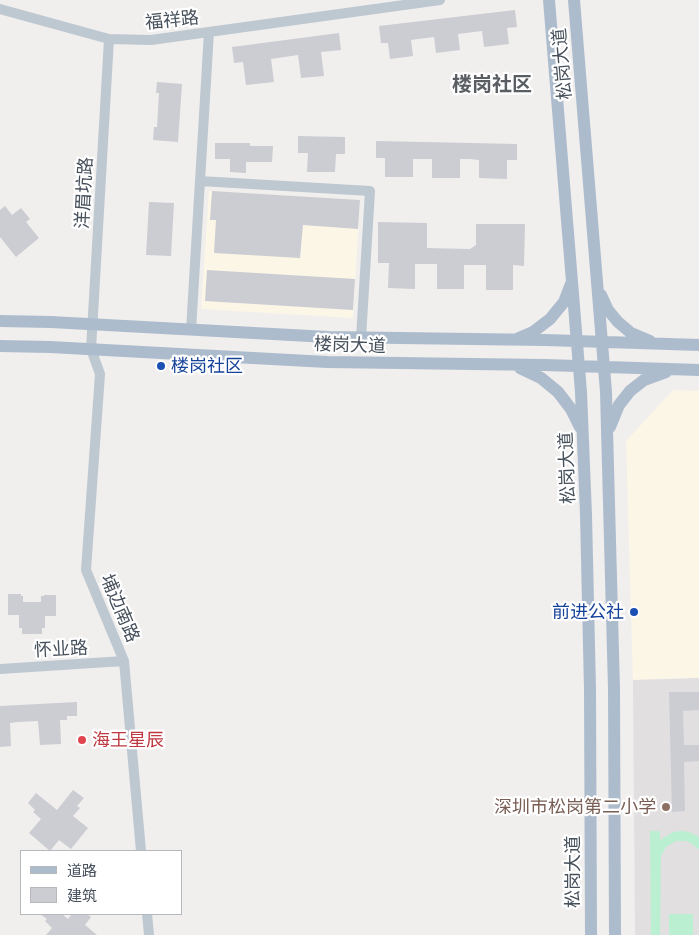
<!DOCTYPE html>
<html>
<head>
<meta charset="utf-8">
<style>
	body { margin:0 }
	#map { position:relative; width:699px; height:935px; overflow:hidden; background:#f1eeee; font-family:Commissioner,"Noto Sans SC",sans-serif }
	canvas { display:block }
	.legend { position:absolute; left:20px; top:850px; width:162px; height:65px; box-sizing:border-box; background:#fff; border:1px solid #b5b9bd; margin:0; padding:6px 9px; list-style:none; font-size:15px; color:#46505b }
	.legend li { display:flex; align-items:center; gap:10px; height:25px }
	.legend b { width:25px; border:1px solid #b5b9bd }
</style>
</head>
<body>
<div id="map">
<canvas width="699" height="935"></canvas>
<ul class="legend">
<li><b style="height:6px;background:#adbccd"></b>道路</li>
<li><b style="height:14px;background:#cbcdd3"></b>建筑</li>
</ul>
</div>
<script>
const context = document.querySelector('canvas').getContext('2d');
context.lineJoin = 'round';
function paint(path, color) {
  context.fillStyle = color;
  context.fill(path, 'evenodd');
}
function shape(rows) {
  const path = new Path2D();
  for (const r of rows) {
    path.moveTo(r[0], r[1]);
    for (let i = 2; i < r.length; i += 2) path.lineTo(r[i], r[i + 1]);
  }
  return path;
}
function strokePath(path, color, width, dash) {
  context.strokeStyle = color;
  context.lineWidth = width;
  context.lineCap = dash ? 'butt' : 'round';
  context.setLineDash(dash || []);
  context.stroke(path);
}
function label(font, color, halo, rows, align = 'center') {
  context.font = font + ' Commissioner,"Noto Sans SC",sans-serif';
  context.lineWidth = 4.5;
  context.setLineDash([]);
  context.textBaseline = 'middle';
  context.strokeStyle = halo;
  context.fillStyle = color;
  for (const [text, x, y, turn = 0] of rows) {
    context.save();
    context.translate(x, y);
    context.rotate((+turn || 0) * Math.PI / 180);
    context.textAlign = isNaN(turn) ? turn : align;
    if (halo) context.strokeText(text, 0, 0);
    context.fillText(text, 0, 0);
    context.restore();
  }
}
paint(shape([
	[209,191,360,200,353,318,201,309],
	[673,390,699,391,699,678,633,680,626,441]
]), '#fcf6e6');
paint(shape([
	[699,678,699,935,635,935,633,680]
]), '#e1dfe0');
paint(shape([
	[650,831,660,831,660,840,673,832,681,831,689,832,699,837,699,850,692,844,687,841,676,841,666,847,661,856,660,935,651,935],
	[669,914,693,914,693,935,669,935]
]), '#bbefd1');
paint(shape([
	[515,10,517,27,507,28,509,44,484,47,482,31,458,34,460,50,436,53,434,37,411,40,413,56,390,59,388,43,381,43,379,26],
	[339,33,341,50,321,52,324,76,301,78,298,55,271,59,274,82,246,85,243,62,234,63,232,47],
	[157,82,182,84,178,142,153,140,154,127,157,127,159,93,156,93],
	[298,136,345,137,345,154,336,154,335,172,307,172,308,153,298,153],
	[376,141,517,144,517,160,507,160,507,179,479,178,479,160,470,159,460,159,460,178,432,178,432,159,413,159,413,177,385,177,385,158,376,158],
	[215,143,250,143,250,146,273,146,272,162,246,162,246,173,230,172,230,159,215,159],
	[212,191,360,200,358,229,303,225,300,258,214,253,216,220,210,220],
	[149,202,174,203,171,256,146,255],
	[5,206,12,215,21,208,30,219,26,222,39,238,16,257,0,237,0,210],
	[378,222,427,223,427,248,470,249,476,245,476,224,525,224,524,266,513,265,513,290,486,290,486,265,464,265,464,289,437,289,437,264,415,264,415,289,388,288,389,263,378,263],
	[207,270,355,279,353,310,205,301],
	[8,594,21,594,21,596,23,596,23,602,41,602,41,596,44,596,44,595,56,595,56,616,45,616,45,628,42,628,42,634,22,634,22,628,19,628,19,615,8,615],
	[669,692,699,692,699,710,683,711,684,745,699,745,699,761,684,762,685,811,672,812],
	[77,702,77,716,67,716,67,720,60,720,61,744,40,745,38,721,18,722,10,723,11,746,0,747,0,706],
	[73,790,84,798,77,806,80,808,73,816,88,828,71,849,59,840,50,851,29,833,41,819,33,812,35,810,28,803,36,793,57,810],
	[40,914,62,914,68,919,72,914,87,914,91,917,85,925,97,935,46,935,52,928,45,921,47,919]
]), '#cbcdd3');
strokePath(shape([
	[0,9,109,39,151,40,440,0],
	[109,39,91,349,100,374,86,570,124,661,141,851],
	[200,181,370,191,361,338],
	[191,330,209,32],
	[0,669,124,661],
	[147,914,149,935]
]), '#bec8d0', 10);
strokePath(shape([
	[549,0,581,392,586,515,590,689,591,935],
	[574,0,606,392,614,689,615,935],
	[601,295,608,310,618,322,631,333,650,341],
	[0,321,51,322,328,337,545,340,699,345],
	[519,338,533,332,550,319,564,302,571,284],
	[0,346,50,347,327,362,545,365,699,370],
	[520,368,541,378,558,392,571,409,580,427],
	[610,427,619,405,630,391,644,380,666,372]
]), '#adbccd', 12);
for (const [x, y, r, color] of [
	[161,366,5,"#1a4fb4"],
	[634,612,5,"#1a4fb4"],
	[82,740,5,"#e0444e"],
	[666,807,5,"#8d6e63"]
]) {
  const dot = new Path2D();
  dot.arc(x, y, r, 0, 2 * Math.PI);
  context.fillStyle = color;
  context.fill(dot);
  strokePath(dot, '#fff', 2);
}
label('18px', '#46505b', '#fff', [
	["福祥路",172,20,-6],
	["松岗大道",562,64,-95],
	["洋眉坑路",84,193,-87],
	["楼岗大道",350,345,2],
	["松岗大道",567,468,-92],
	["埔边南路",120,608,67],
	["怀业路",61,649,-3],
	["松岗大道",573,872,-90]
]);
label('18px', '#164399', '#fff', [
	["楼岗社区",171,366],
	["前进公社",624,612,"right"]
], 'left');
label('18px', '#be3a42', '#fff', [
	["海王星辰",92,740]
], 'left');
label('18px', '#785e54', '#fff', [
	["深圳市松岗第二小学",656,807]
], 'right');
label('bold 20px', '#5a5e63', '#fff', [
	["楼岗社区",492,84]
]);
</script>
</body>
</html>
